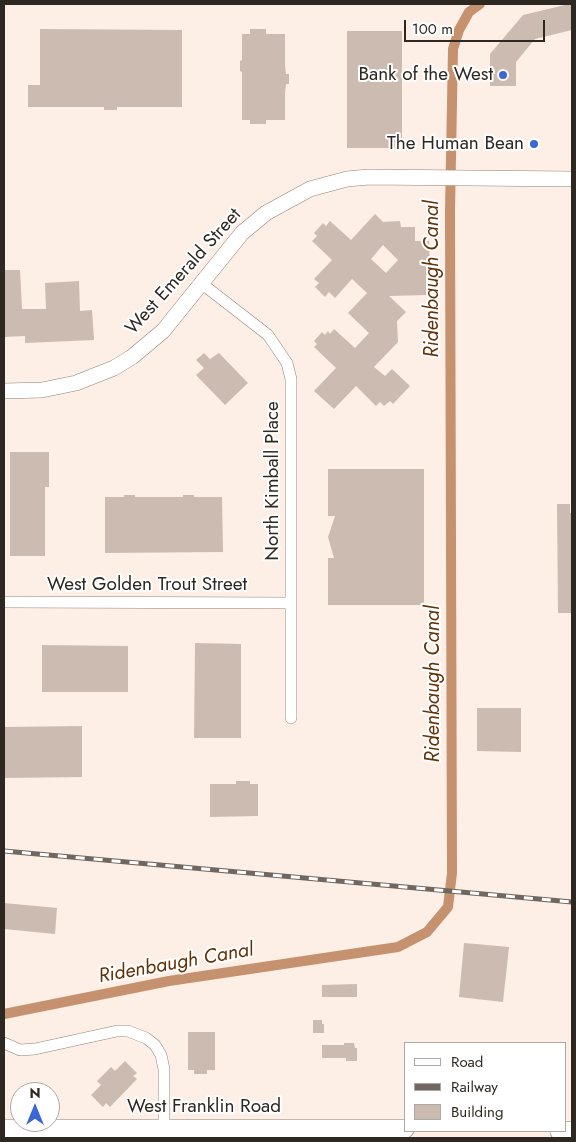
<!DOCTYPE html>
<html>
<head>
<meta charset="utf-8">
<style>
	body { margin:0 }
	#map { position:relative; width:576px; height:1142px; overflow:hidden; background:#fdefe5; font-family:Jost,sans-serif }
	canvas { display:block }
	.frame { position:absolute; inset:0; border:5px solid #2e2823; pointer-events:none }
	.legend { position:absolute; left:404px; top:1042px; width:162px; height:90px; box-sizing:border-box; background:#fff; border:1px solid #aba9a7; margin:0; padding:6px 9px; list-style:none; font-size:15px; color:#2e2823 }
	.legend li { display:flex; align-items:center; gap:10px; height:25px }
	.legend b { width:25px; border:1px solid #aba9a7 }
	.north { position:absolute; left:10px; top:1082px; width:50px; height:50px; box-sizing:border-box; background:#fff; border:1px solid #aba9a7; border-radius:50%; rotate:0deg; font-size:14px; font-weight:700; line-height:20px; text-align:center; color:#2e2823 }
	.north::after { content:''; display:block; margin:auto; width:18px; height:22px; background:#3c65d6; clip-path:polygon(50% 0,100% 100%,50% 72%,0 100%) }
	.scale { position:absolute; left:404px; top:20px; width:141px; height:22px; box-sizing:border-box; border:2px solid #2e2823; border-top:0; padding-left:6px; font-size:15px; line-height:18px; white-space:nowrap; color:#2e2823; -webkit-text-stroke:4px #fff; paint-order:stroke }
</style>
</head>
<body>
<div id="map">
<canvas width="576" height="1142"></canvas>
<div class="frame"></div>
<ul class="legend">
<li><b style="height:6px;background:#fff"></b>Road</li>
<li><b style="height:6px;background:#6f6760"></b>Railway</li>
<li><b style="height:14px;background:#ccbbb0"></b>Building</li>
</ul>
<div class="north">N</div>
<div class="scale">100 m</div>
</div>
<script>
const context = document.querySelector('canvas').getContext('2d');
context.lineJoin = 'round';
function shape(rows) {
  const path = new Path2D();
  for (const r of rows) {
    path.moveTo(r[0], r[1]);
    for (let i = 2; i < r.length; i += 2) path.lineTo(r[i], r[i + 1]);
  }
  return path;
}
function strokePath(path, color, width, dash) {
  context.strokeStyle = color;
  context.lineWidth = width;
  context.lineCap = dash ? 'butt' : 'round';
  context.setLineDash(dash || []);
  context.stroke(path);
}
function paint(path, color) {
  context.fillStyle = color;
  context.fill(path, 'evenodd');
}
function label(font, color, halo, rows, align = 'center') {
  context.font = font + ' Jost,sans-serif';
  context.lineWidth = 4;
  context.setLineDash([]);
  context.textBaseline = 'middle';
  context.strokeStyle = halo;
  context.fillStyle = color;
  for (const [text, x, y, turn = 0] of rows) {
    context.save();
    context.translate(x, y);
    context.rotate((+turn || 0) * Math.PI / 180);
    context.textAlign = isNaN(turn) ? turn : align;
    if (halo) context.strokeText(text, 0, 0);
    context.fillText(text, 0, 0);
    context.restore();
  }
}
strokePath(shape([
	[4,1014,169,981,398,947,427,932,448,907,452,873,450,211,453,49,459,30,469,12,480,4]
]), '#c5916e', 10);
paint(shape([
	[569,4,572,4,572,30,535,39,516,62,516,86,490,86,490,54,523,15],
	[40,29,182,30,182,107,117,107,117,110,104,110,104,107,28,107,28,85,40,85],
	[250,29,266,29,266,34,285,34,285,65,286,74,289,74,289,84,286,84,285,93,285,120,266,120,266,124,250,124,250,120,242,120,242,72,240,71,240,61,242,60,242,34,250,34],
	[347,31,402,31,402,148,347,148],
	[375,214,383,222,400,221,401,227,415,227,415,241,429,241,430,275,426,275,426,295,389,296,406,312,397,321,398,342,374,367,385,376,392,369,410,386,393,404,390,401,384,406,380,402,376,406,356,386,334,409,314,391,336,368,314,347,317,344,314,341,322,332,325,335,328,331,330,334,334,329,355,348,369,333,348,313,367,293,352,279,335,298,329,292,325,297,315,287,319,283,314,279,332,260,312,241,317,236,314,233,323,223,326,226,330,221,351,240],
	[383,245,398,260,386,273,371,259],
	[4,270,20,270,22,309,46,309,45,283,79,281,80,311,92,310,94,340,25,343,25,336,4,337],
	[204,353,210,359,219,353,248,383,225,405,196,375,204,368,196,360],
	[10,452,49,452,49,487,45,487,45,556,10,556],
	[328,469,424,469,424,605,328,605,328,558,334,558,328,537,335,516,328,516],
	[124,495,135,495,135,497,183,497,183,495,194,495,194,497,222,497,223,552,105,553,105,497,124,497],
	[557,504,570,504,570,513,572,513,572,613,558,613],
	[195,643,241,644,241,738,194,738],
	[42,645,128,646,128,692,42,692],
	[477,708,521,708,521,752,477,751],
	[82,726,82,777,4,778,5,727],
	[236,781,250,781,250,784,258,784,258,816,210,817,210,784,236,784],
	[4,903,57,908,55,934,4,929],
	[464,943,509,947,503,1002,459,997],
	[357,984,357,997,322,997,322,985],
	[313,1020,322,1020,322,1024,324,1024,324,1033,313,1033],
	[188,1032,215,1032,215,1070,207,1070,207,1074,194,1074,194,1070,188,1070],
	[344,1043,354,1043,355,1048,357,1048,357,1061,346,1061,346,1058,322,1058,322,1045,344,1045],
	[125,1061,137,1073,133,1076,137,1079,110,1107,106,1103,103,1107,91,1095,101,1085,97,1081,111,1067,115,1071]
]), '#ccbbb0');
const minor = shape([
	[201,283,268,335,287,363,291,379,291,718],
	[4,602,291,603],
	[4,1043,20,1050,35,1049,117,1031,128,1031,146,1038,155,1045,161,1055,164,1069,164,1129]
]);
const secondary = shape([
	[4,391,42,390,76,383,114,368,132,357,163,331,242,233,266,213,310,189,347,179,369,177,572,179]
]);
const primary = shape([
	[4,1129,405,1129],
	[559,1131,572,1131]
]);
strokePath(minor, '#918176', 12);
strokePath(secondary, '#918176', 16);
strokePath(primary, '#918176', 19);
strokePath(minor, '#fff', 11);
strokePath(secondary, '#fff', 15);
strokePath(primary, '#fff', 18);
const rail = shape([
	[4,851,572,902]
]);
strokePath(rail, '#6f6760', 5);
strokePath(rail, '#fff', 3, [9]);
for (const [x, y, r, color] of [
	[503,75,5,"#3c65d6"],
	[534,144,5,"#3c65d6"]
]) {
  const dot = new Path2D();
  dot.arc(x, y, r, 0, 2 * Math.PI);
  context.fillStyle = color;
  context.fill(dot);
  strokePath(dot, '#fff', 2);
}
label('19px', '#2e2823', '#fff', [
	["Bank of the West",493,75],
	["The Human Bean",524,144]
], 'right');
label('19px', '#2e2823', '#fff', [
	["West Emerald Street",184,272,-48],
	["North Kimball Place",273,481,-90],
	["West Golden Trout Street",147,585],
	["West Franklin Road",204,1107]
]);
label('italic 20px', '#633206', '#fff', [
	["Ridenbaugh Canal",433,279,-90],
	["Ridenbaugh Canal",434,684,-90],
	["Ridenbaugh Canal",176,964,-10]
]);
</script>
</body>
</html>
